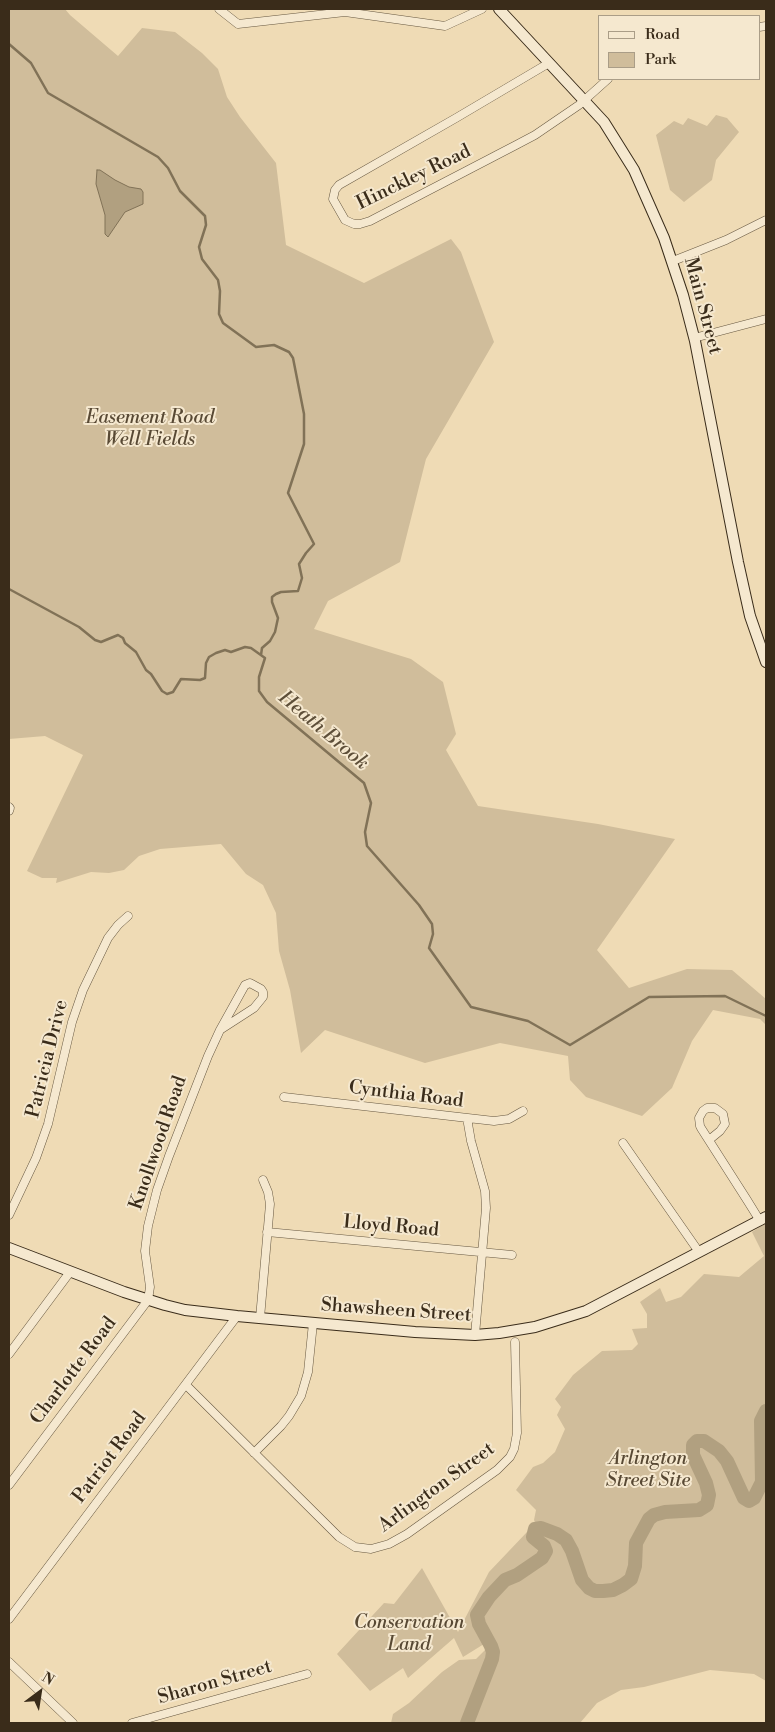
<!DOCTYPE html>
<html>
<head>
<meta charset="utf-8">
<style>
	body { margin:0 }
	#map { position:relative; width:775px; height:1732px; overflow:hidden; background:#efdbb5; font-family:"Libre Bodoni",serif }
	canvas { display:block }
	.frame { position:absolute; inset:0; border:10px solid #3a2c1a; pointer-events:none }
	.legend { position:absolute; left:598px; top:15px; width:162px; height:65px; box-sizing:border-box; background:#f5e8cf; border:1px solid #aa9d87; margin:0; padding:6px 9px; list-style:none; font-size:15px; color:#3a2c1a }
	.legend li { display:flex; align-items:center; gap:10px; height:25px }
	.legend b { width:25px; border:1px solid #aa9d87 }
	.north { position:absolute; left:15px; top:1667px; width:50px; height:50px; -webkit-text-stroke:4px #f5e8cf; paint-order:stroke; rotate:31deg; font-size:14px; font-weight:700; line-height:20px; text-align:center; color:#3a2c1a }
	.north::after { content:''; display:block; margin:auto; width:18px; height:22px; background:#3a2c1a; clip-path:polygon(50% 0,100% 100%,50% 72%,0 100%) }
</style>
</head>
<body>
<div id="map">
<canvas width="775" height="1732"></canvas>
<div class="frame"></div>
<ul class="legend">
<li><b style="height:6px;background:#f5e8cf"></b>Road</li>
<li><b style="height:14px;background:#d0bd9b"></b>Park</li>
</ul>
<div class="north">N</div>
</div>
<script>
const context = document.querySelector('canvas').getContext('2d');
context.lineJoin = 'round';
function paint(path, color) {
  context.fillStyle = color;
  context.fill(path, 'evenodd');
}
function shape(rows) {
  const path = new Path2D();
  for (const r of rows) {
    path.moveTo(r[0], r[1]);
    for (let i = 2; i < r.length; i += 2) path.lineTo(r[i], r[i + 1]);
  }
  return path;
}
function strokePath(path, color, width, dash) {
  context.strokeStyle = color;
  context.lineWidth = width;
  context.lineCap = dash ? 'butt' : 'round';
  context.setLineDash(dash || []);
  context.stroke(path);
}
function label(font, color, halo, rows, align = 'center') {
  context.font = font + ' "Libre Bodoni",serif';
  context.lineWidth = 4;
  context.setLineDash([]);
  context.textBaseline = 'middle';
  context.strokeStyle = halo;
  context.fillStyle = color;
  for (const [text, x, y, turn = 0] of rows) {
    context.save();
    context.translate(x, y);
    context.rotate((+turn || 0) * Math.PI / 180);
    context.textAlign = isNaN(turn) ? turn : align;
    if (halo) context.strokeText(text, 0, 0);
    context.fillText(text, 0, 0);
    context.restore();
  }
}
paint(shape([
	[9,9,65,9,70,15,118,56,142,28,175,32,202,53,218,69,227,97,240,117,276,163,286,245,364,283,451,239,461,252,494,342,426,459,400,562,328,601,314,629,411,659,443,682,456,734,446,750,478,806,598,824,675,839,597,950,629,988,687,969,732,970,766,999,766,1025,760,1019,713,1010,692,1041,672,1088,642,1116,586,1097,570,1080,568,1056,500,1043,425,1063,325,1030,301,1053,290,990,279,951,276,913,263,885,246,874,221,844,160,849,139,856,124,870,109,873,91,872,56,883,57,878,42,878,27,871,83,755,45,736,9,739],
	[716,115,727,118,739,132,716,160,712,180,684,202,670,190,656,135,674,121,683,125,688,118,707,126],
	[766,1223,766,1681,754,1674,710,1670,644,1687,621,1690,597,1703,580,1723,391,1723,393,1714,409,1703,442,1672,459,1660,476,1659,485,1650,484,1644,463,1657,454,1638,408,1678,403,1668,370,1691,337,1654,384,1603,394,1604,422,1568,458,1632,489,1572,527,1532,538,1529,534,1520,536,1510,516,1490,533,1467,543,1463,555,1452,565,1429,557,1415,561,1407,555,1399,573,1375,602,1351,632,1350,638,1344,632,1329,647,1328,647,1314,640,1302,660,1288,666,1302,681,1297,704,1274,739,1277,764,1256,752,1232]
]), '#d0bd9b');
const water = shape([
	[97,170,100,170,115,180,129,187,141,189,143,192,143,204,125,212,108,237,105,234,105,215,96,184,97,170]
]);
paint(water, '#b1a080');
strokePath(water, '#817257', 1);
strokePath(shape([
	[9,44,31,63,48,93,158,157,168,168,180,191,205,216,206,225,199,247,202,259,218,280,220,291,219,314,223,323,256,347,274,345,289,352,293,358,304,414,304,444,288,493,314,544,306,553,299,564,302,578,298,591,281,592,276,594,272,597,272,602,278,618,275,632,270,641,262,648,261,655],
	[9,589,79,627,95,640,101,642,118,635,123,638,125,643,136,652,146,670,151,674,162,691,167,694,173,692,181,679,200,680,205,678,206,663,209,657,216,653,225,650,231,652,245,647,251,648,265,658,259,677,259,691,267,702,364,783,371,803,365,832,367,846,419,905,432,924,433,934,429,948,471,1007,528,1021,570,1045,649,997,725,996,766,1016]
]), '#817257', 2.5);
strokePath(shape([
	[467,1723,492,1659,493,1652,491,1646,479,1624,477,1615,489,1597,505,1580,517,1575,542,1558,546,1551,544,1546,533,1537,535,1529,541,1528,557,1534,566,1540,572,1551,582,1580,589,1588,595,1591,603,1591,613,1590,623,1585,631,1579,635,1566,636,1543,649,1519,654,1515,665,1512,699,1510,707,1505,709,1495,706,1483,693,1455,693,1445,697,1441,704,1441,719,1451,727,1461,744,1498,749,1501,754,1498,762,1482,761,1421,766,1411]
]), '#b1a080', 14);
const street = shape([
	[219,9,238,24,345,12,445,26,482,9],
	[759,27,766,26],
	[549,63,456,118,339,185,335,190,333,199,345,220,354,224,360,224,370,221,518,144,535,135,579,105,608,79],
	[673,261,726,240,766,220],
	[694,338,766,319],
	[9,807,10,808,9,811],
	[284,1097,494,1121,509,1119,523,1111],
	[467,1118,471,1141,485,1191,486,1208,475,1335],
	[709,1140,720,1131,725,1124,723,1114,715,1108,707,1108,703,1111,699,1118,700,1126,701,1128,747,1200,760,1221],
	[623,1143,699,1252],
	[9,1215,36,1158,48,1124,72,1022,83,990,108,938,118,925,128,916],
	[267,1232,512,1255],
	[260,1318,270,1204,268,1192,263,1180],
	[9,1354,70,1272],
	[186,1385,339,1537,355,1547,371,1549,389,1544,407,1534,497,1470,510,1457,514,1449,517,1433,515,1342],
	[254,1453,281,1426,289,1416,301,1396,308,1372,313,1323],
	[9,1485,148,1300,150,1287,145,1251,148,1226,157,1190,169,1156,208,1056,220,1030,245,985,250,983,261,989,263,992,263,997,254,1008,220,1030],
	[9,1619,237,1316],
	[9,1662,73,1723],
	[132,1723,307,1674]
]);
const secondary = shape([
	[499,9,604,122,634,170,664,238,683,295,695,341,738,562,750,616,766,662],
	[9,1248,124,1292,165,1305,185,1310,237,1316,415,1332,475,1335,499,1333,535,1327,586,1311,766,1217]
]);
strokePath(street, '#675841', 9);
strokePath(secondary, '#3a2c1a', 12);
strokePath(street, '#f5e8cf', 8);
strokePath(secondary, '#f5e8cf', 10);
label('19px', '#3a2c1a', '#f5e8cf', [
	["Hinckley Road",414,178,-26],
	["Main Street",702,306,75],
	["Patricia Drive",48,1059,-76],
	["Cynthia Road",406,1095,7],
	["Knollwood Road",159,1143,-71],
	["Lloyd Road",391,1227,5],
	["Shawsheen Street",396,1311,4],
	["Charlotte Road",74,1371,-53],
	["Patriot Road",110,1458,-53],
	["Arlington Street",437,1488,-36],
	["Sharon Street",215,1683,-16]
]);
label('italic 19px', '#584934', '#f5e8cf', [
	["Easement Road",150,418],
	["Well Fields",150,440],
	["Arlington",648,1459],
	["Street Site",648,1481],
	["Conservation",409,1623],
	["Land",409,1645]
]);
label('italic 20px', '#5e4f39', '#f5e8cf', [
	["Heath Brook",323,731,40]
]);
</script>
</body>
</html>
